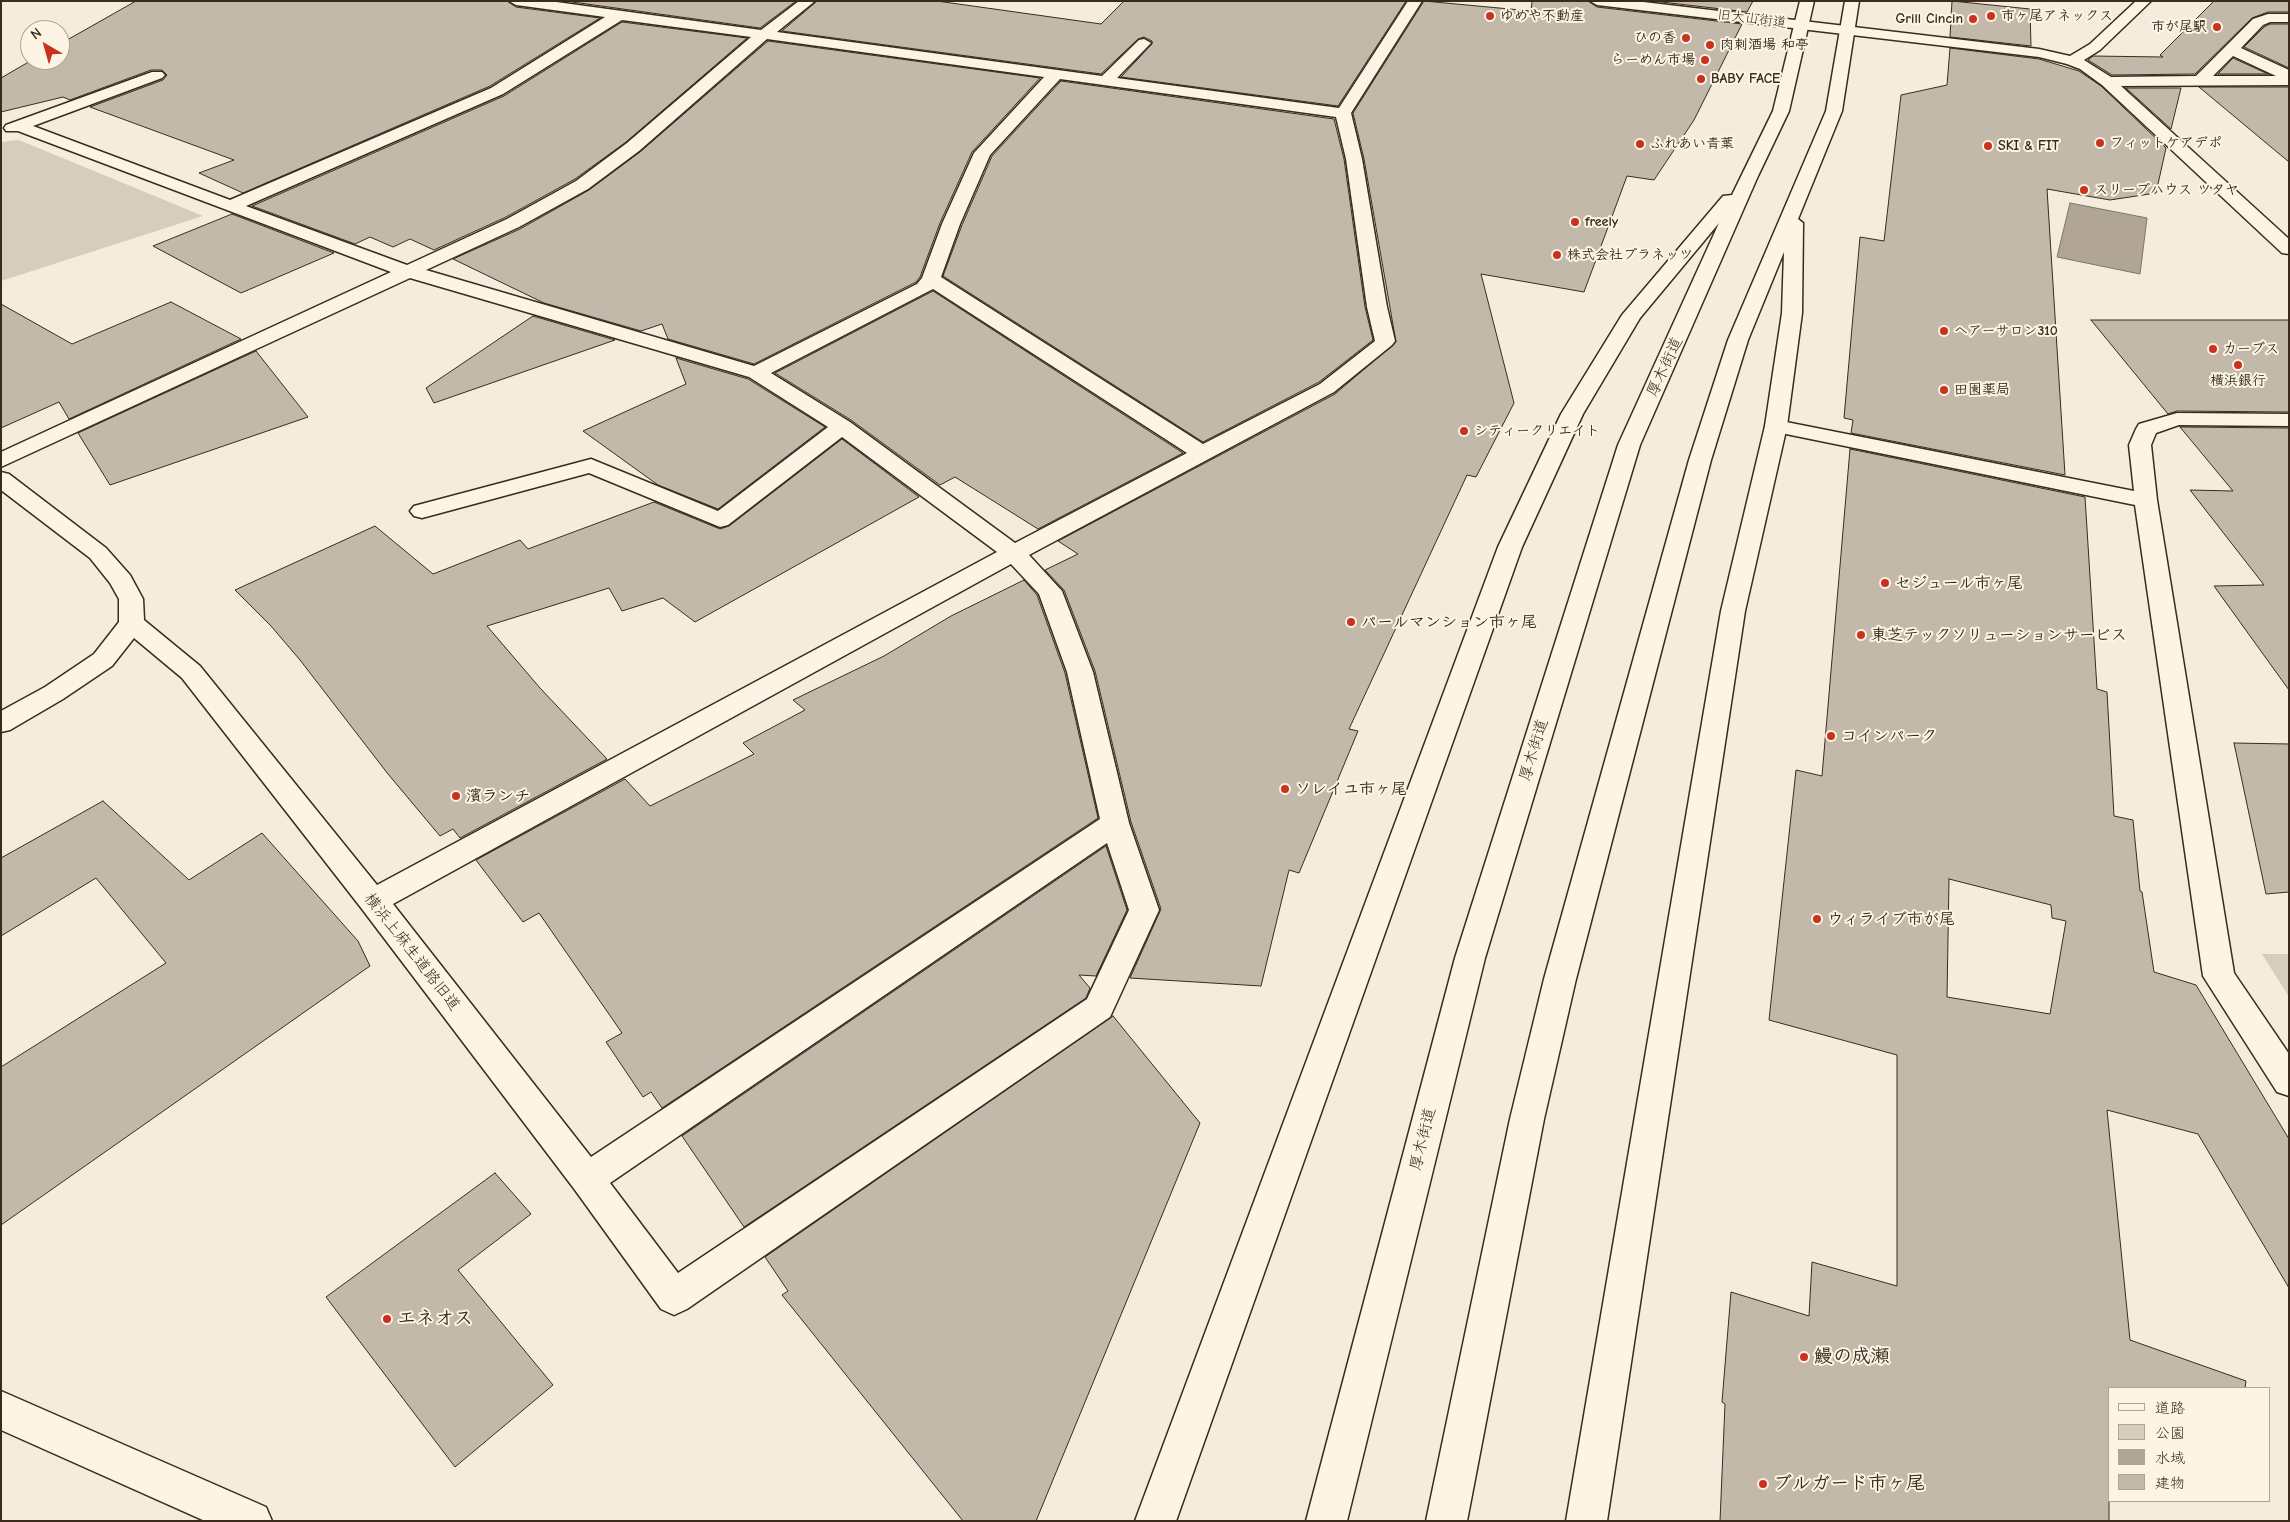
<!DOCTYPE html>
<html>
<head>
<meta charset="utf-8">
<style>
	body { margin:0 }
	#map { position:relative; width:2290px; height:1522px; overflow:hidden; background:#f4eddd; font-family:"Comic Neue","Klee One",sans-serif }
	canvas { display:block }
	.frame { position:absolute; inset:0; border:2px solid #3b2a1e; pointer-events:none }
	.legend { position:absolute; left:2108px; top:1387px; width:162px; height:115px; box-sizing:border-box; background:#fcf5e5; border:1px solid #afa495; margin:0; padding:6px 9px; list-style:none; font-size:15px; color:#3b2a1e }
	.legend li { display:flex; align-items:center; gap:10px; height:25px }
	.legend b { width:25px; border:1px solid #afa495 }
	.north { position:absolute; left:20px; top:20px; width:50px; height:50px; box-sizing:border-box; background:#fcf5e5; border:1px solid #afa495; border-radius:50%; rotate:322deg; font-size:14px; font-weight:700; line-height:20px; text-align:center; color:#3b2a1e }
	.north::after { content:''; display:block; margin:auto; width:18px; height:22px; background:#c8321e; clip-path:polygon(50% 0,100% 100%,50% 72%,0 100%) }
</style>
</head>
<body>
<div id="map">
<canvas width="2290" height="1522"></canvas>
<div class="frame"></div>
<ul class="legend">
<li><b style="height:6px;background:#fcf5e5"></b>道路</li>
<li><b style="height:14px;background:#d6cdbd"></b>公園</li>
<li><b style="height:14px;background:#b0a596"></b>水域</li>
<li><b style="height:14px;background:#c3b9aa"></b>建物</li>
</ul>
<div class="north">N</div>
</div>
<script>
const context = document.querySelector('canvas').getContext('2d');
context.lineJoin = 'round';
function paint(path, color) {
  context.fillStyle = color;
  context.fill(path, 'evenodd');
}
function shape(rows) {
  const path = new Path2D();
  for (const r of rows) {
    path.moveTo(r[0], r[1]);
    for (let i = 2; i < r.length; i += 2) path.lineTo(r[i], r[i + 1]);
  }
  return path;
}
function strokePath(path, color, width, dash) {
  context.strokeStyle = color;
  context.lineWidth = width;
  context.lineCap = dash ? 'butt' : 'round';
  context.setLineDash(dash || []);
  context.stroke(path);
}
function label(font, color, halo, rows, align = 'center') {
  context.font = font + ' "Comic Neue","Klee One",sans-serif';
  context.lineWidth = 4;
  context.setLineDash([]);
  context.textBaseline = 'middle';
  context.strokeStyle = halo;
  context.fillStyle = color;
  for (const [text, x, y, turn = 0] of rows) {
    context.save();
    context.translate(x, y);
    context.rotate((+turn || 0) * Math.PI / 180);
    context.textAlign = isNaN(turn) ? turn : align;
    if (halo) context.strokeText(text, 0, 0);
    context.fillText(text, 0, 0);
    context.restore();
  }
}
paint(shape([
	[19,140,203,216,1,281,1,142],
	[2262,954,2289,954,2289,997]
]), '#d6cdbd');
const water = shape([
	[2070,203,2147,218,2140,274,2057,257,2070,203]
]);
paint(water, '#b0a596');
strokePath(water, '#817466', 1);
const building = shape([
	[136,1,507,1,516,7,600,18,490,86,243,193,199,173,234,160,90,107,163,80,167,75,162,70,151,70,70,100,63,97,1,112,1,78,32,60,60,60,60,44,136,1],
	[565,1,796,1,760,28,565,1],
	[817,1,937,1,1101,24,1124,1,1406,1,1338,106,1121,77,1152,44,1152,41,1144,37,1138,39,1101,74,782,31,817,1],
	[1424,1,1531,11,1532,1,1588,1,1597,7,1742,24,1694,120,1654,180,1627,176,1584,292,1481,274,1514,403,1476,477,1467,475,1349,729,1358,731,1299,873,1289,870,1261,986,1130,978,1161,909,1131,822,1095,671,1064,590,1045,570,1078,554,1058,541,1335,394,1396,342,1364,159,1353,113,1424,1],
	[1653,1,1753,1,1747,12,1653,1],
	[1952,1,2030,9,2031,46,1950,37,1952,1],
	[2214,1,2289,1,2289,12,2268,12,2252,18,2195,74,2112,75,2088,60,2093,56,2163,57,2160,55,2214,1],
	[622,22,747,38,626,142,575,179,506,217,434,250,410,239,393,247,370,237,355,244,252,206,504,96,622,22],
	[2270,24,2289,24,2289,68,2244,47,2264,27,2270,24],
	[768,41,1040,78,972,152,940,223,920,277,916,282,754,364,668,339,662,324,641,331,544,303,453,259,520,229,589,190,640,152,768,41],
	[1950,48,2039,59,2079,71,2101,86,2166,148,2156,193,2110,200,2047,189,2065,475,1851,433,1853,420,1844,418,1860,237,1884,241,1901,95,1947,85,1950,48],
	[2233,58,2268,74,2218,74,2233,58],
	[1061,81,1334,119,1344,159,1365,307,1373,340,1319,382,1203,442,943,276,962,225,992,156,1061,81],
	[2199,87,2289,87,2289,162,2199,87],
	[2126,88,2181,88,2171,129,2126,88],
	[232,214,334,253,241,293,153,246,232,214],
	[933,291,1183,453,1038,529,955,477,940,485,851,420,775,373,933,291],
	[171,302,241,339,69,419,59,402,1,428,1,304,72,344,171,302],
	[533,316,615,340,434,403,426,388,533,316],
	[2091,320,2289,320,2289,412,2177,411,2168,414,2091,320],
	[256,351,308,417,110,485,78,433,256,351],
	[676,358,748,379,825,427,718,509,658,485,583,431,686,384,676,358],
	[2180,427,2289,428,2289,690,2214,586,2264,585,2190,490,2233,491,2180,427],
	[842,439,919,497,695,622,663,598,622,611,609,588,487,626,540,688,607,759,460,838,453,829,440,836,388,774,300,660,271,626,235,590,375,526,433,574,520,540,528,549,654,502,720,529,729,526,842,439],
	[1850,449,2085,497,2097,689,2107,692,2114,816,2133,820,2140,891,2142,892,2154,972,2196,985,2289,1139,2289,1288,2198,1134,2107,1110,2130,1340,2246,1381,2245,1388,2109,1388,2109,1521,1720,1521,1725,1404,1722,1402,1731,1292,1809,1316,1812,1262,1897,1286,1897,1055,1769,1020,1796,770,1822,776,1850,449],
	[1949,879,2051,905,2052,918,2066,921,2050,1014,1947,997,1949,879],
	[1024,580,1037,595,1065,673,1098,818,662,1108,651,1092,643,1097,606,1042,622,1033,539,913,523,922,476,860,625,779,650,806,754,754,743,743,805,710,793,700,884,656,951,616,1024,580],
	[2234,743,2289,744,2289,892,2266,894,2234,743],
	[103,801,189,880,262,833,358,941,370,966,1,1225,1,1067,166,963,96,878,1,936,1,858,103,801],
	[1106,846,1127,910,1096,976,1079,975,1090,988,1086,998,744,1227,682,1136,1106,846],
	[1113,1016,1200,1123,1036,1521,963,1521,782,1295,788,1291,765,1257,1113,1016],
	[495,1173,531,1214,458,1270,553,1385,455,1467,326,1297,495,1173]
]);
paint(building, '#c3b9aa');
strokePath(building, '#3b2a1e', 1);
const minor = shape([
	[509,1,549,1,761,30,799,1,815,1,777,32,1102,76,1139,40,1144,39,1151,43,1117,78,1339,108,1408,1,1422,1,1351,113,1362,159,1387,307,1395,341,1392,345,1334,392,1029,555,1062,591,1093,672,1129,823,1159,910,1110,1017,687,1309,674,1315,661,1309,575,1190,362,909,182,678,134,638,112,666,63,699,10,730,1,732,1,711,45,687,94,654,119,622,119,599,110,583,90,558,1,490,1,472,9,474,106,548,130,575,143,599,144,620,200,666,377,885,997,552,842,437,728,525,720,527,589,473,422,518,414,516,410,511,414,506,591,459,718,511,828,427,749,377,410,278,1,467,1,452,391,272,18,131,6,131,4,128,6,125,152,72,162,72,165,75,162,78,33,126,230,200,491,88,605,17,516,5,509,1],
	[622,20,751,37,627,143,576,181,507,219,407,265,246,206,503,94,622,20],
	[767,39,1044,77,974,153,942,224,922,278,917,284,754,366,426,270,519,227,588,189,639,151,767,39],
	[1060,79,1336,117,1346,159,1367,307,1375,341,1320,384,1203,444,941,277,960,224,990,155,1060,79],
	[933,289,1187,453,1015,543,850,422,771,373,933,289],
	[1011,564,1039,594,1067,672,1100,819,591,1157,393,904,1011,564],
	[1107,843,1129,910,1087,999,678,1273,610,1183,1107,843],
	[1590,1,1635,1,2039,49,2070,56,2090,44,2136,1,2151,1,2100,50,2084,60,2111,77,2196,76,2253,19,2268,14,2289,14,2289,22,2270,22,2263,25,2241,48,2289,70,2289,85,2121,86,2289,239,2289,254,2282,253,2102,85,2080,69,2067,64,2039,57,1597,5,1590,1],
	[2233,56,2276,76,2213,76,2233,56],
	[2177,413,2289,414,2289,426,2179,425,2156,433,2151,445,2157,500,2234,973,2289,1054,2289,1096,2277,1092,2203,976,2135,505,1776,432,1768,431,1765,426,1768,421,1776,420,2134,491,2129,445,2136,429,2139,424,2177,413]
]);
const major = shape([
	[1,1391,266,1507,272,1521,205,1521,1,1430,1,1391]
]);
const highway = shape([
	[1800,1,1814,1,1789,111,1758,176,1640,445,1485,958,1347,1521,1306,1521,1455,958,1618,445,1719,223,1640,318,1583,414,1522,547,1176,1521,1135,1521,1498,547,1561,414,1622,315,1723,196,1732,195,1773,111,1800,1],
	[1845,1,1859,1,1842,111,1798,219,1803,223,1802,313,1787,426,1745,611,1607,1521,1566,1521,1721,611,1765,426,1782,313,1784,252,1748,340,1711,460,1576,979,1544,1119,1467,1521,1426,1521,1510,1119,1544,979,1689,460,1728,340,1826,111,1845,1]
]);
strokePath(minor, '#3b2a1e', 3);
strokePath(major, '#3b2a1e', 3);
strokePath(highway, '#3b2a1e', 3);
paint(minor, '#fcf5e5');
paint(major, '#fcf5e5');
paint(highway, '#fcf5e5');
for (const [x, y, r, color] of [
	[1490,16,5,"#c8321e"],
	[1991,16,5,"#c8321e"],
	[1973,19,5,"#c8321e"],
	[2217,27,5,"#c8321e"],
	[1686,38,5,"#c8321e"],
	[1710,45,5,"#c8321e"],
	[1705,60,5,"#c8321e"],
	[1701,79,5,"#c8321e"],
	[2100,143,5,"#c8321e"],
	[1640,144,5,"#c8321e"],
	[1988,146,5,"#c8321e"],
	[2084,190,5,"#c8321e"],
	[1575,222,5,"#c8321e"],
	[1557,255,5,"#c8321e"],
	[1944,331,5,"#c8321e"],
	[2213,349,5,"#c8321e"],
	[2238,365,5,"#c8321e"],
	[1944,390,5,"#c8321e"],
	[1464,431,5,"#c8321e"],
	[1885,583,5,"#c8321e"],
	[1351,622,5,"#c8321e"],
	[1861,635,5,"#c8321e"],
	[1831,736,5,"#c8321e"],
	[1285,789,5,"#c8321e"],
	[456,796,5,"#c8321e"],
	[1817,919,5,"#c8321e"],
	[387,1319,5,"#c8321e"],
	[1804,1357,5,"#c8321e"],
	[1763,1484,5,"#c8321e"]
]) {
  const dot = new Path2D();
  dot.arc(x, y, r, 0, 2 * Math.PI);
  context.fillStyle = color;
  context.fill(dot);
  strokePath(dot, '#fcf5e5', 2);
}
label('bold 14px', '#3b2a1e', '#fcf5e5', [
	["ゆめや不動産",1500,16],
	["市ヶ尾アネックス",2001,16],
	["Grill Cincin",1963,19,"right"],
	["市が尾駅",2207,27,"right"],
	["ひの香",1676,38,"right"],
	["肉刺酒場 和亭",1720,45],
	["らーめん市場",1695,60,"right"],
	["BABY FACE",1711,79],
	["フィットケアデポ",2110,143],
	["ふれあい青葉",1650,144],
	["SKI & FIT",1998,146],
	["スリープハウス ツタヤ",2094,190],
	["freely",1585,222],
	["株式会社プラネッツ",1567,255],
	["ヘアーサロン310",1954,331],
	["カーブス",2223,349],
	["横浜銀行",2238,381,"center"],
	["田園薬局",1954,390],
	["シティークリエイト",1474,431]
], 'left');
label('14px', '#3b2a1e', '#fcf5e5', [
	["旧大山街道",1752,19,7]
]);
label('16px', '#3b2a1e', '#fcf5e5', [
	["厚木街道",1665,367,-65],
	["厚木街道",1534,750,-73],
	["横浜上麻生道路旧道",412,952,52],
	["厚木街道",1423,1139,-76]
]);
label('bold 16px', '#3b2a1e', '#fcf5e5', [
	["セジュール市ヶ尾",1895,583],
	["パールマンション市ヶ尾",1361,622],
	["東芝テックソリューションサービス",1871,635],
	["コインパーク",1841,736],
	["ソレイユ市ヶ尾",1295,789],
	["濱ランチ",466,796],
	["ウィライブ市が尾",1827,919]
], 'left');
label('bold 19px', '#3b2a1e', '#fcf5e5', [
	["エネオス",397,1319],
	["鰻の成瀬",1814,1357],
	["ブルガード市ヶ尾",1773,1484]
], 'left');
</script>
</body>
</html>
